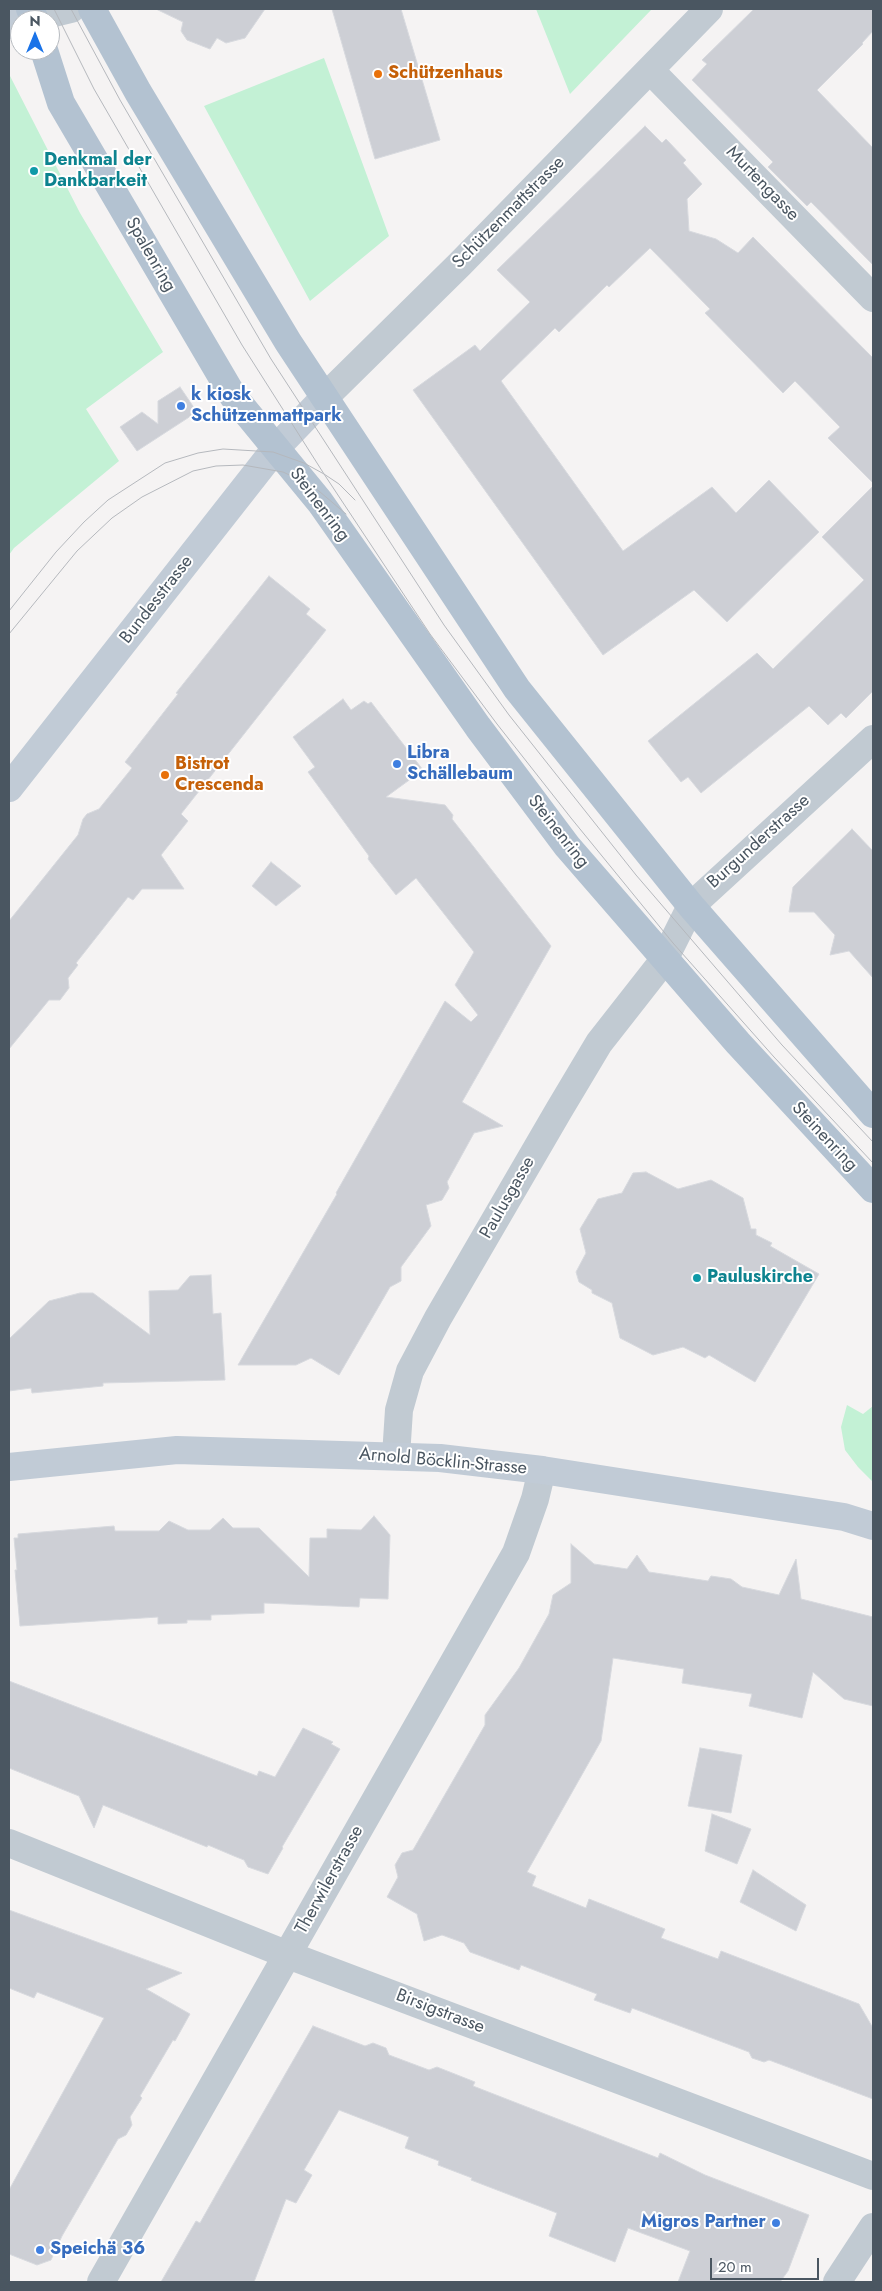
<!DOCTYPE html>
<html>
<head>
<meta charset="utf-8">
<style>
	body { margin:0 }
	#map { position:relative; width:882px; height:2291px; overflow:hidden; background:#f5f3f3; font-family:Jost,sans-serif }
	canvas { display:block }
	.frame { position:absolute; inset:0; border:10px solid #4a5661; pointer-events:none }
	.north { position:absolute; left:10px; top:10px; width:50px; height:50px; box-sizing:border-box; background:#fff; border:1px solid #b7bbc0; border-radius:50%; rotate:0deg; font-size:14px; font-weight:700; line-height:20px; text-align:center; color:#4a5661 }
	.north::after { content:''; display:block; margin:auto; width:18px; height:22px; background:#1a73e8; clip-path:polygon(50% 0,100% 100%,50% 72%,0 100%) }
	.scale { position:absolute; left:710px; top:2258px; width:109px; height:22px; box-sizing:border-box; border:2px solid #4a5661; border-top:0; padding-left:6px; font-size:15px; line-height:18px; white-space:nowrap; color:#4a5661; -webkit-text-stroke:4px #fff; paint-order:stroke }
</style>
</head>
<body>
<div id="map">
<canvas width="882" height="2291"></canvas>
<div class="frame"></div>
<div class="north">N</div>
<div class="scale">20 m</div>
</div>
<script>
const context = document.querySelector('canvas').getContext('2d');
context.lineJoin = 'round';
function paint(path, color) {
  context.fillStyle = color;
  context.fill(path, 'evenodd');
}
function shape(rows) {
  const path = new Path2D();
  for (const r of rows) {
    path.moveTo(r[0], r[1]);
    for (let i = 2; i < r.length; i += 2) path.lineTo(r[i], r[i + 1]);
  }
  return path;
}
function strokePath(path, color, width, dash) {
  context.strokeStyle = color;
  context.lineWidth = width;
  context.lineCap = dash ? 'butt' : 'round';
  context.setLineDash(dash || []);
  context.stroke(path);
}
function label(font, color, halo, rows, align = 'center') {
  context.font = font + ' Jost,sans-serif';
  context.lineWidth = 4;
  context.setLineDash([]);
  context.textBaseline = 'middle';
  context.strokeStyle = halo;
  context.fillStyle = color;
  for (const [text, x, y, turn = 0] of rows) {
    context.save();
    context.translate(x, y);
    context.rotate((+turn || 0) * Math.PI / 180);
    context.textAlign = isNaN(turn) ? turn : align;
    if (halo) context.strokeText(text, 0, 0);
    context.fillText(text, 0, 0);
    context.restore();
  }
}
paint(shape([
	[536,9,652,9,570,94],
	[324,58,389,236,310,301,204,106],
	[9,74,80,213,163,352,86,409,119,461,14,548,9,555],
	[847,1405,863,1414,873,1406,873,1482,858,1467,845,1450,841,1427]
]), '#c3f1d5');
const building = shape([
	[156,9,265,9,245,38,226,43,217,38,210,49,187,40,181,31,183,22,156,9],
	[332,9,401,9,440,140,375,159,332,9],
	[754,9,873,9,873,31,862,43,863,44,817,90,873,148,873,265,811,202,807,206,768,167,773,162,692,80,707,64,702,60,754,9],
	[645,126,662,143,666,139,686,160,683,163,702,184,687,199,689,231,716,239,738,253,753,237,873,358,873,483,828,438,840,427,795,381,783,393,705,313,710,309,650,248,609,287,607,285,559,332,555,328,501,381,623,551,712,487,736,513,769,480,819,532,727,622,694,590,603,655,413,390,475,345,480,351,530,302,497,270,645,126],
	[180,387,197,412,137,451,120,427,142,412,158,424,158,401,180,387],
	[873,486,873,691,846,718,841,713,828,725,809,706,701,793,688,777,681,782,648,741,757,653,773,669,864,580,822,537,873,486],
	[269,576,310,609,306,614,326,630,181,814,188,821,161,855,184,889,142,889,133,900,128,897,76,963,78,965,68,978,69,988,60,1000,49,1000,9,1049,9,921,78,835,83,819,87,814,99,809,132,768,125,762,178,694,176,693,269,576],
	[343,699,351,710,364,701,368,704,371,702,423,770,386,797,445,805,453,815,452,819,551,946,462,1102,503,1126,474,1133,447,1182,449,1188,442,1200,426,1205,431,1226,401,1267,401,1281,390,1287,339,1375,311,1358,296,1365,238,1365,337,1194,336,1193,445,1001,471,1022,478,1015,455,985,474,952,416,878,396,895,368,859,369,856,308,772,315,767,293,737,343,699],
	[852,829,873,851,873,978,849,951,830,955,835,935,814,912,789,912,793,887,852,829],
	[271,862,301,886,276,906,252,886,271,862],
	[646,1172,678,1189,711,1180,743,1198,751,1229,756,1229,756,1235,772,1243,770,1246,819,1274,755,1382,709,1355,705,1358,683,1347,653,1355,620,1338,612,1303,592,1293,592,1290,579,1282,576,1272,586,1253,580,1229,598,1199,622,1193,633,1173,646,1172],
	[211,1275,213,1314,221,1313,225,1380,103,1383,103,1386,32,1393,31,1388,9,1391,9,1339,49,1301,80,1293,93,1293,150,1335,149,1291,178,1290,190,1276,211,1275],
	[374,1516,390,1535,388,1599,360,1598,359,1607,264,1603,264,1613,211,1615,211,1620,187,1620,187,1623,158,1624,158,1617,20,1626,15,1570,17,1570,14,1538,18,1538,18,1534,114,1526,115,1531,159,1531,169,1521,188,1530,210,1530,223,1518,233,1528,259,1528,309,1577,310,1538,327,1538,327,1529,361,1530,374,1516],
	[571,1544,594,1564,627,1569,637,1555,649,1572,708,1581,711,1576,731,1579,742,1587,779,1595,796,1559,801,1599,873,1617,873,1706,844,1699,813,1672,802,1718,749,1706,752,1694,682,1683,684,1669,613,1658,601,1741,527,1872,536,1876,532,1886,586,1908,589,1899,665,1929,661,1938,718,1959,721,1951,859,2004,873,2028,873,2099,769,2060,764,2062,752,2058,749,2052,632,2008,630,2013,594,2000,597,1994,521,1965,519,1970,470,1952,464,1943,442,1935,424,1941,417,1914,387,1897,398,1877,395,1865,402,1853,413,1850,485,1725,485,1715,519,1668,549,1614,553,1595,571,1583,571,1544],
	[9,1681,257,1776,259,1771,275,1777,303,1728,333,1742,331,1744,340,1749,282,1847,283,1848,268,1874,248,1867,244,1860,234,1856,208,1845,207,1847,103,1805,94,1828,79,1796,9,1768,9,1681],
	[700,1748,742,1755,731,1813,688,1806,700,1748],
	[712,1814,751,1829,737,1864,705,1851,712,1814],
	[753,1870,806,1905,796,1931,740,1902,753,1870],
	[9,1910,182,1973,146,1989,190,2014,175,2041,173,2040,140,2096,142,2098,130,2117,132,2125,126,2135,118,2139,62,2236,51,2260,37,2265,9,2254,9,2190,104,2018,37,1992,34,1998,9,1988,9,1910],
	[313,2026,365,2046,373,2043,386,2048,389,2055,429,2070,437,2067,475,2082,473,2086,658,2158,660,2153,705,2175,809,2215,788,2271,780,2282,678,2282,690,2251,628,2228,615,2262,549,2236,557,2213,471,2180,472,2178,438,2165,439,2161,405,2148,409,2137,339,2110,304,2170,312,2175,296,2203,286,2199,254,2282,161,2282,196,2221,200,2223,222,2184,313,2026]
]);
paint(building, '#cdcfd5');
strokePath(building, '#d7d9de', 1);
strokePath(shape([
	[34,18,71,9],
	[650,70,873,298],
	[324,398,460,264,709,9],
	[396,1456,399,1410,410,1371,438,1318,559,1110,599,1043,664,960,691,906,873,739],
	[9,1843,288,1955,873,2176],
	[101,2282,516,1553,535,1499,542,1470],
	[837,2282,873,2227]
]), '#c1cad2', 28);
strokePath(shape([
	[9,25,20,22],
	[9,788,276,448,324,398],
	[9,1467,177,1450,440,1458,542,1470,844,1517,873,1526]
]), '#c1cbd6', 28);
strokePath(shape([
	[30,9,35,20],
	[92,9,138,92,288,342,517,689,691,906,873,1114],
	[44,50,61,103,233,396,320,502,478,727,567,846,738,1043,873,1189]
]), '#b3c2d1', 28);
strokePath(shape([
	[54,9,94,89,242,345,324,474,430,634,497,724,571,818,673,943,774,1057,873,1163],
	[71,9,120,100,271,359,444,625,509,715,636,875,782,1045,873,1142],
	[9,611,56,552,84,522,108,500,165,463,198,453,223,449,273,452,304,463,324,474,339,484,355,500],
	[9,634,77,551,112,518,142,497,193,471,216,466,243,465,283,472,313,486,346,514]
]), '#b5b8bd', 1);
for (const [x, y, r, color] of [
	[378,74,5,"#e8710a"],
	[34,171,5,"#0f9aa8"],
	[181,406,5,"#3f7fe0"],
	[397,764,5,"#3f7fe0"],
	[165,775,5,"#e8710a"],
	[697,1278,5,"#0f9aa8"],
	[776,2223,5,"#3f7fe0"],
	[40,2250,5,"#3f7fe0"]
]) {
  const dot = new Path2D();
  dot.arc(x, y, r, 0, 2 * Math.PI);
  context.fillStyle = color;
  context.fill(dot);
  strokePath(dot, '#fff', 2);
}
label('bold 18px', '#c56008', '#fff', [
	["Schützenhaus",388,74],
	["Bistrot",175,765],
	["Crescenda",175,786]
], 'left');
label('bold 18px', '#0d838f', '#fff', [
	["Denkmal der",44,161],
	["Dankbarkeit",44,182],
	["Pauluskirche",707,1278]
], 'left');
label('18px', '#4a5661', '#fff', [
	["Murtengasse",762,184,46],
	["Schützenmattstrasse",509,213,-45],
	["Spalenring",150,255,60],
	["Steinenring",319,505,53],
	["Bundesstrasse",157,600,-52],
	["Steinenring",558,832,52],
	["Burgunderstrasse",759,842,-42],
	["Steinenring",824,1137,47],
	["Paulusgasse",508,1198,-60],
	["Arnold Böcklin-Strasse",443,1462,5],
	["Therwilerstrasse",330,1880,-61],
	["Birsigstrasse",440,2012,21]
]);
label('bold 18px', '#366cbe', '#fff', [
	["k kiosk",191,396],
	["Schützenmattpark",191,417],
	["Libra",407,754],
	["Schällebaum",407,775],
	["Migros Partner",766,2223,"right"],
	["Speichä 36",50,2250]
], 'left');
</script>
</body>
</html>
